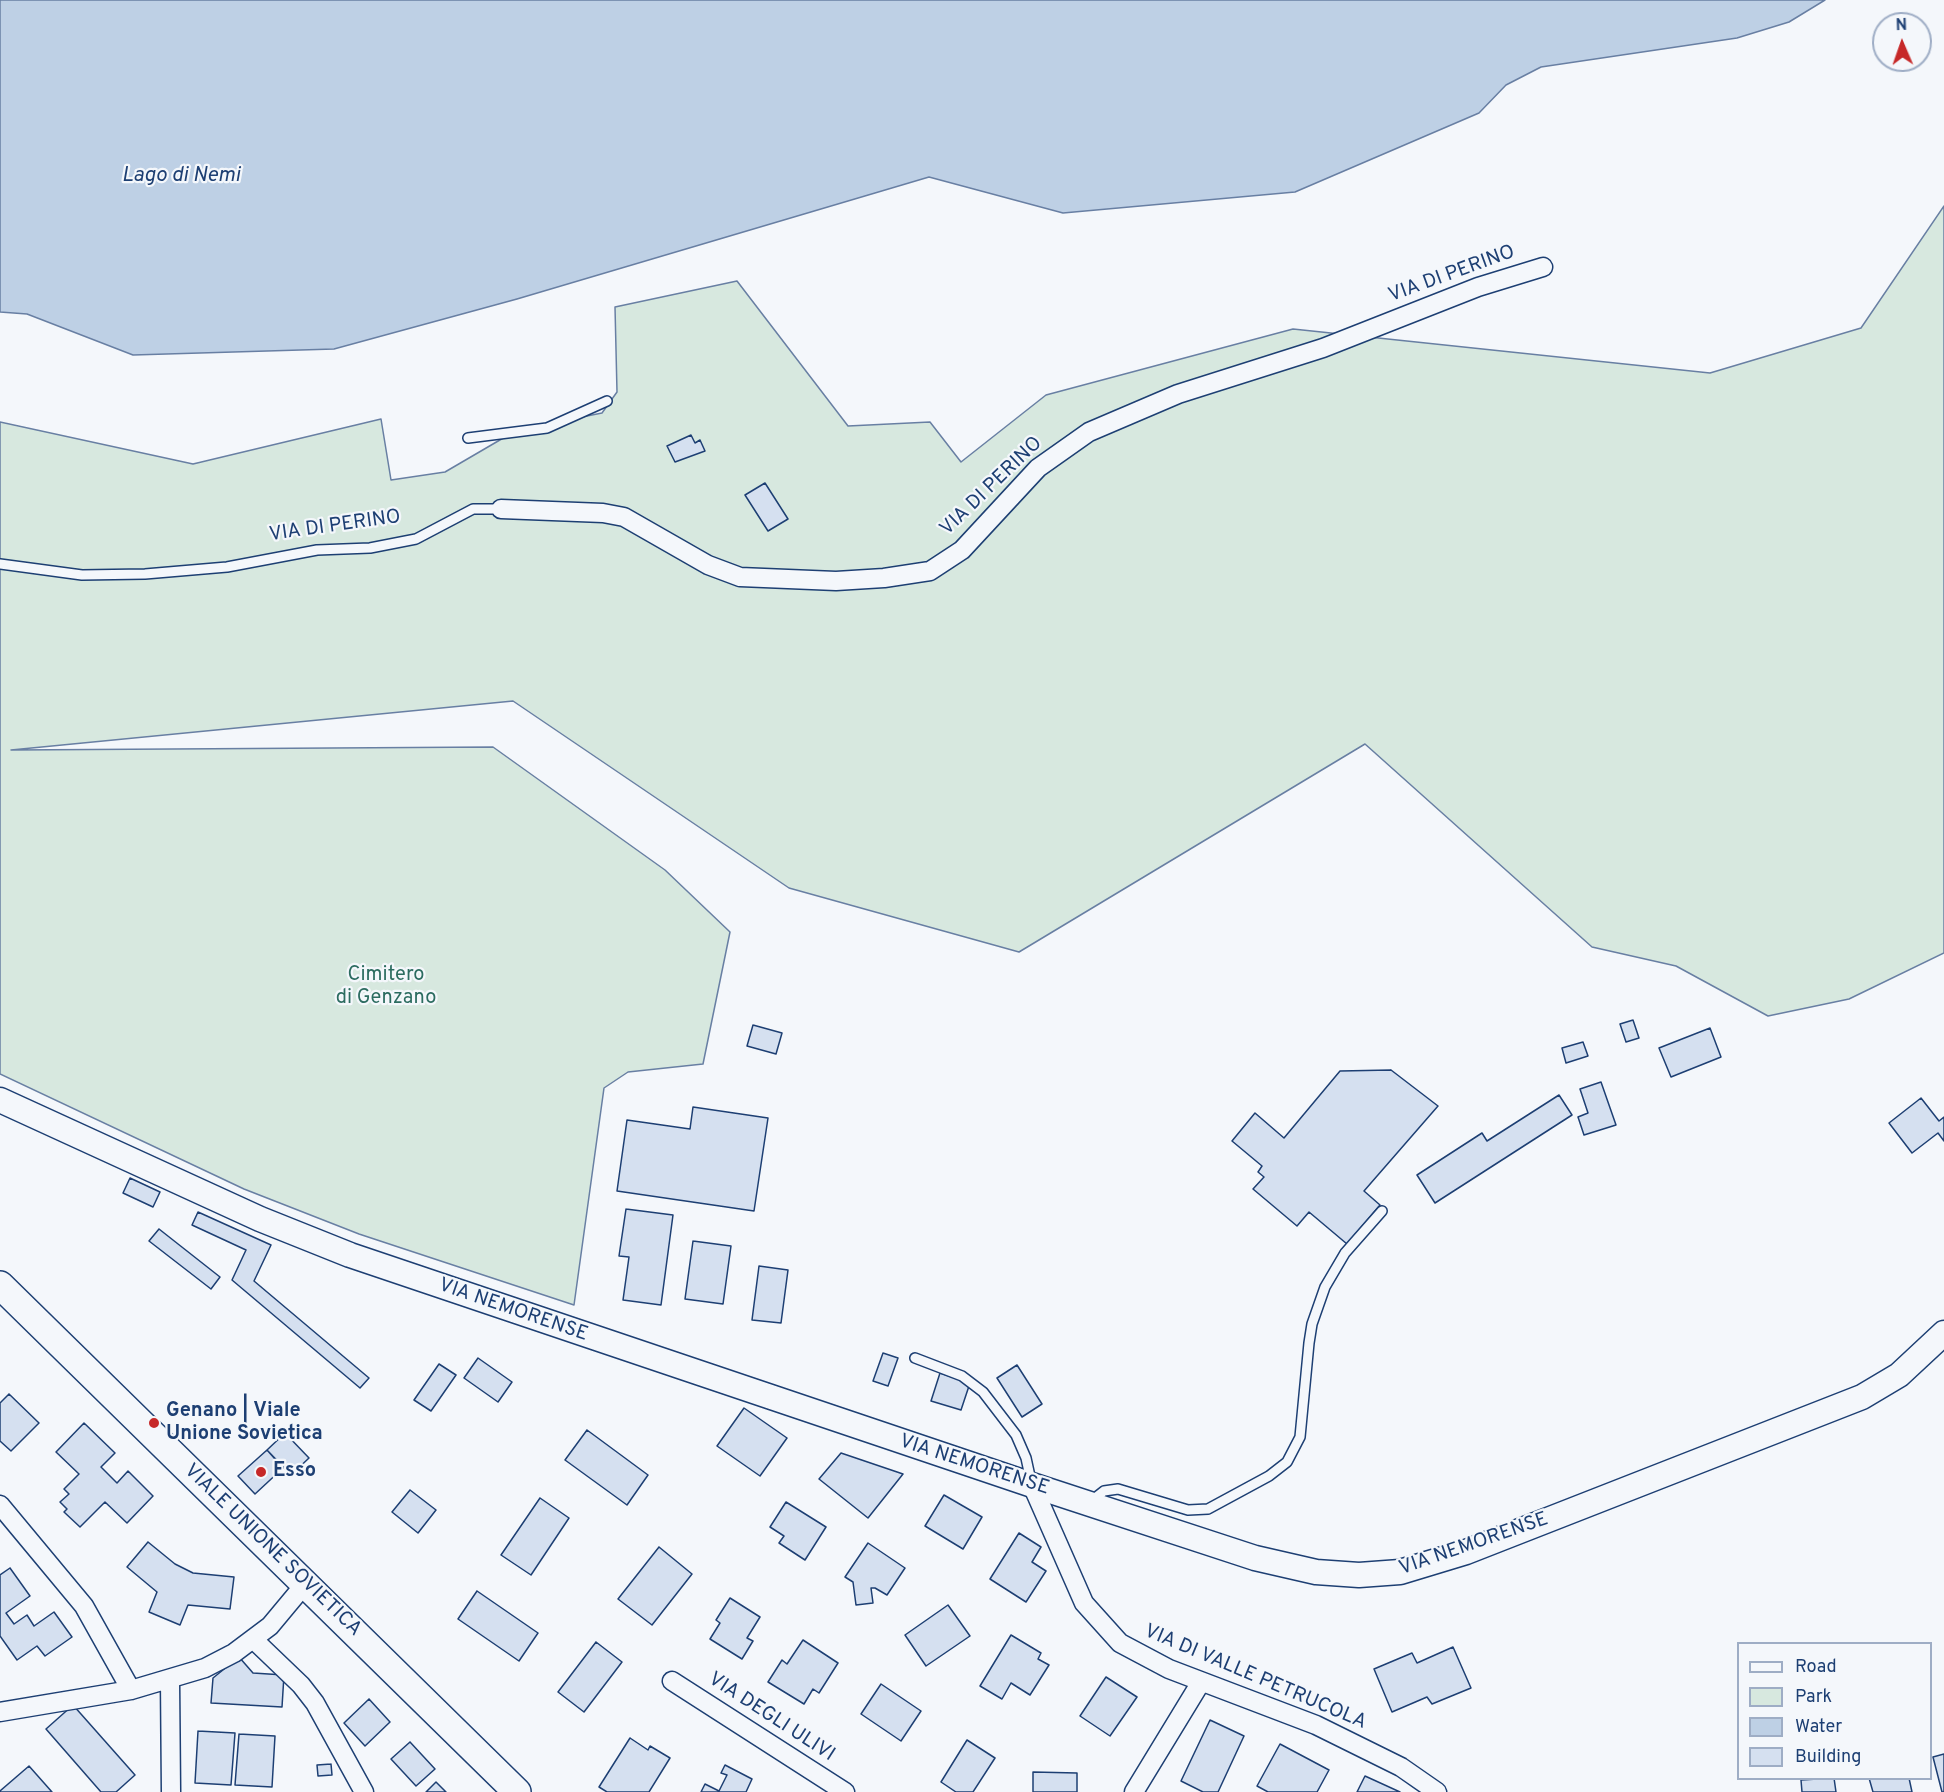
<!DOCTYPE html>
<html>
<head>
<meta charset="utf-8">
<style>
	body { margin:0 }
	#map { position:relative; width:1944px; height:1792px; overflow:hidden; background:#f4f7fb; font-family:Overpass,sans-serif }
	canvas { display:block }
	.legend { position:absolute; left:1737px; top:1642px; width:195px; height:138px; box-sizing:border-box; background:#f4f7fb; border:2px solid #9eadc5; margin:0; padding:8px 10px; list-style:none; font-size:18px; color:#1d3f73 }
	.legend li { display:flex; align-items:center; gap:12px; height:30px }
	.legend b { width:30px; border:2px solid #9eadc5 }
	.north { position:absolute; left:1872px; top:12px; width:60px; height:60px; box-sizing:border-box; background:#f4f7fb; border:2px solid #9eadc5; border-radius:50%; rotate:358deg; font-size:16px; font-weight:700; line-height:24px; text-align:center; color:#1d3f73 }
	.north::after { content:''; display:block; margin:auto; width:21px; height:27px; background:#c62828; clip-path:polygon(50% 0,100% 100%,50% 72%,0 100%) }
</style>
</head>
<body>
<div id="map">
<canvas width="1944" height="1792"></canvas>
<ul class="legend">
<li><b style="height:8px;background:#f4f7fb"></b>Road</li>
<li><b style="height:16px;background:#d7e8df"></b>Park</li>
<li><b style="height:16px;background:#bed0e5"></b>Water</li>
<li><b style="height:16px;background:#d5e0f0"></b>Building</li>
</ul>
<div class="north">N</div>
</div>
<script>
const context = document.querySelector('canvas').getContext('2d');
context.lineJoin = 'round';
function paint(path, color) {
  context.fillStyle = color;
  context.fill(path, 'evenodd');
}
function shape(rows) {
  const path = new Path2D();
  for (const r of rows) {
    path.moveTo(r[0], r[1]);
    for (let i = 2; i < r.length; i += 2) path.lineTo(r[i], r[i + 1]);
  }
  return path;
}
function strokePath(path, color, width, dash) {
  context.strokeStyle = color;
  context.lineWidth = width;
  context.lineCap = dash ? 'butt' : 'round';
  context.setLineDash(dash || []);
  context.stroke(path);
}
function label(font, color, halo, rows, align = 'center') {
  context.font = font + ' Overpass,sans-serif';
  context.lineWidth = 4.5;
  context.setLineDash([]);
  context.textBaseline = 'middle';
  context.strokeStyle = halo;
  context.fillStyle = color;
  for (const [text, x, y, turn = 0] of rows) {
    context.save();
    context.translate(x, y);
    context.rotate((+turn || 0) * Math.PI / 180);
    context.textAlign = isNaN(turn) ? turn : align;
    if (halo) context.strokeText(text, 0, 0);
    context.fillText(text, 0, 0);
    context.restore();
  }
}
const green = shape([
	[1944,206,1944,953,1849,999,1768,1016,1676,966,1592,947,1365,744,1019,952,789,888,513,701,11,750,493,747,665,870,730,932,703,1064,628,1072,604,1088,574,1305,359,1234,244,1189,0,1074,0,422,193,464,381,419,391,480,445,472,517,430,602,413,617,392,615,307,737,281,848,426,930,422,961,462,1046,395,1293,329,1710,373,1861,328,1944,206]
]);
paint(green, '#d7e8df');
strokePath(green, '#687fa3', 1.5);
const water = shape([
	[0,0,1825,0,1789,22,1737,38,1541,67,1506,85,1479,113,1295,192,1063,213,929,177,517,299,334,349,133,355,27,314,0,312,0,0]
]);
paint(water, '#bed0e5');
strokePath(water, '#687fa3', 1.5);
const building = shape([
	[691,435,695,443,700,440,705,451,675,462,667,446,691,435],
	[765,483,788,519,768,531,745,495,765,483],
	[1633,1020,1639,1038,1626,1042,1620,1024,1633,1020],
	[753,1025,782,1033,776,1054,747,1046,753,1025],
	[1710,1028,1721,1057,1671,1077,1659,1048,1710,1028],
	[1583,1042,1588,1056,1566,1063,1562,1048,1583,1042],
	[1391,1070,1438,1106,1364,1191,1380,1205,1347,1244,1309,1212,1297,1226,1253,1189,1264,1177,1258,1172,1262,1166,1232,1141,1255,1113,1284,1138,1340,1071,1391,1070],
	[1601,1082,1616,1125,1584,1135,1578,1117,1588,1113,1580,1089,1601,1082],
	[1559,1095,1572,1115,1435,1203,1417,1175,1482,1133,1487,1141,1559,1095],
	[1921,1098,1939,1121,1944,1117,1944,1141,1938,1133,1912,1153,1889,1123,1921,1098],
	[693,1107,768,1118,754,1211,617,1191,627,1120,690,1129,693,1107],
	[130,1178,160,1192,153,1207,123,1193,130,1178],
	[626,1209,673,1215,661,1305,623,1300,629,1257,619,1256,626,1209],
	[198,1212,271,1245,254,1281,369,1378,360,1388,232,1280,246,1250,192,1225,198,1212],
	[159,1229,220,1277,211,1289,149,1241,159,1229],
	[693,1241,731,1246,723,1304,685,1299,693,1241],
	[759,1266,788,1270,781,1323,752,1320,759,1266],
	[883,1353,898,1358,888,1386,873,1381,883,1353],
	[478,1358,512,1382,498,1402,464,1378,478,1358],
	[439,1364,456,1375,431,1411,414,1400,439,1364],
	[1017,1365,1042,1404,1022,1417,997,1378,1017,1365],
	[940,1373,970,1383,961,1410,931,1401,940,1373],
	[9,1394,39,1423,11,1451,0,1441,0,1403,9,1394],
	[744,1408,787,1438,760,1476,717,1446,744,1408],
	[84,1423,115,1453,101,1467,117,1483,128,1471,153,1496,127,1523,105,1502,80,1527,64,1512,67,1509,60,1502,69,1494,64,1489,79,1474,56,1452,84,1423],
	[587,1430,648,1475,627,1505,565,1460,587,1430],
	[285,1433,309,1458,291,1475,267,1450,285,1433],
	[267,1450,283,1468,255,1494,238,1476,267,1450],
	[841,1453,903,1474,868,1518,819,1479,841,1453],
	[410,1490,436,1510,418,1533,392,1512,410,1490],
	[944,1495,982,1517,963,1549,925,1526,944,1495],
	[540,1498,569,1518,531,1575,501,1555,540,1498],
	[786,1502,826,1527,805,1560,779,1543,784,1536,770,1527,786,1502],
	[1019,1533,1041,1547,1032,1562,1046,1571,1026,1602,990,1579,1019,1533],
	[148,1542,175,1564,193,1573,234,1577,230,1609,188,1605,180,1625,149,1612,157,1592,127,1567,148,1542],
	[868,1543,905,1568,887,1595,875,1588,871,1588,873,1603,856,1605,853,1582,845,1577,868,1543],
	[659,1547,692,1574,652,1625,618,1599,659,1547],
	[10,1568,30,1596,6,1613,14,1624,27,1615,34,1626,54,1612,72,1637,45,1656,37,1646,17,1660,0,1636,0,1575,10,1568],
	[477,1591,538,1633,519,1661,458,1619,477,1591],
	[730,1598,760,1617,747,1638,753,1641,742,1659,710,1639,720,1623,716,1620,730,1598],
	[948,1605,970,1636,926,1666,905,1635,948,1605],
	[1011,1635,1041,1653,1038,1659,1049,1665,1030,1695,1011,1683,1002,1699,980,1686,1011,1635],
	[803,1640,838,1663,819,1693,813,1689,804,1704,768,1682,782,1660,787,1664,803,1640],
	[596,1642,622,1662,584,1712,558,1692,596,1642],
	[1453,1647,1471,1688,1432,1704,1427,1697,1392,1712,1374,1669,1412,1653,1417,1663,1453,1647],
	[239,1657,253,1673,284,1675,282,1707,211,1703,213,1678,239,1657],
	[1106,1677,1137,1697,1110,1736,1080,1716,1106,1677],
	[881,1684,921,1711,901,1741,861,1714,881,1684],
	[369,1699,390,1722,365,1746,344,1723,369,1699],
	[73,1705,135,1775,116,1792,101,1792,46,1729,73,1705],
	[1210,1720,1244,1736,1218,1792,1203,1792,1181,1781,1210,1720],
	[198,1731,235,1733,231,1785,195,1783,198,1731],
	[239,1734,275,1736,272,1787,235,1785,239,1734],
	[630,1738,648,1750,650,1746,670,1758,649,1792,607,1792,599,1787,630,1738],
	[967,1740,995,1758,973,1792,956,1792,941,1782,967,1740],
	[410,1742,435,1769,416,1786,391,1759,410,1742],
	[1280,1744,1329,1770,1317,1792,1268,1792,1257,1786,1280,1744],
	[1944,1754,1944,1792,1942,1792,1933,1757,1944,1754],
	[331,1764,332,1775,318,1776,317,1765,331,1764],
	[725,1765,752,1779,746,1792,701,1792,705,1784,719,1791,727,1775,721,1773,725,1765],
	[29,1766,52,1792,1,1792,0,1791,29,1766],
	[1033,1772,1077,1773,1077,1792,1033,1792,1033,1772],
	[1365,1776,1400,1792,1357,1792,1365,1776],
	[1834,1778,1836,1792,1802,1792,1801,1780,1834,1778],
	[1869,1778,1909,1778,1912,1792,1873,1792,1869,1778],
	[436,1782,446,1792,426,1792,436,1782]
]);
paint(building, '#d5e0f0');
strokePath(building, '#1d3f73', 1.5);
const lane = shape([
	[468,438,547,428,607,401],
	[0,564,82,575,145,574,227,567,317,550,370,548,416,539,473,509,501,509],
	[915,1358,962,1376,983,1392,1016,1435,1026,1458,1031,1481],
	[1090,1502,1104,1491,1118,1489,1188,1510,1208,1509,1269,1476,1287,1462,1300,1437,1309,1343,1312,1324,1325,1287,1345,1253,1382,1211]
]);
const street = shape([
	[501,509,603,513,624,517,708,565,740,577,836,581,884,578,930,571,962,550,1038,468,1089,432,1178,394,1323,348,1478,287,1543,267],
	[1032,1485,1084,1603,1120,1643,1169,1669,1316,1725,1401,1767,1437,1792],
	[0,1505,84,1606,131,1690],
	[253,1639,301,1685,315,1703,364,1792],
	[170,1680,171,1792],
	[672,1681,845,1792],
	[0,1712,131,1690,205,1668,234,1653,270,1626,305,1584],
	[1134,1792,1201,1682]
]);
const secondary = shape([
	[0,1100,260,1219,350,1255,1032,1485,1255,1558,1316,1572,1359,1575,1400,1572,1466,1552,1862,1397,1899,1375,1944,1333]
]);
const primary = shape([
	[0,1285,517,1792]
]);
strokePath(lane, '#1d3f73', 12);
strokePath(street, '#1d3f73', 21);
strokePath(secondary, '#1d3f73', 27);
strokePath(primary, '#1d3f73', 30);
strokePath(lane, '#f4f7fb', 9);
strokePath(street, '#f4f7fb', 18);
strokePath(secondary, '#f4f7fb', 24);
strokePath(primary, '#f4f7fb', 27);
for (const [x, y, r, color] of [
	[154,1423,6,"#c62828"],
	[261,1472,6,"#c62828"]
]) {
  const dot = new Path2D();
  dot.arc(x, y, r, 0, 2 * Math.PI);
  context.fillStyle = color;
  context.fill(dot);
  strokePath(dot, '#f4f7fb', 2);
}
label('20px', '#1d3f73', '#f4f7fb', [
	["VIA DI PERINO",1452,275,-20],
	["VIA DI PERINO",992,487,-44],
	["VIA DI PERINO",335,527,-8],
	["VIA NEMORENSE",513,1311,19],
	["VIA NEMORENSE",974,1466,18],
	["VIA NEMORENSE",1474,1545,-19],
	["VIALE UNIONE SOVIETICA",272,1551,44],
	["VIA DI VALLE PETRUCOLA",1255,1678,23],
	["VIA DEGLI ULIVI",771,1718,33]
]);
label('20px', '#2c6c60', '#f4f7fb', [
	["Cimitero",386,976],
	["di Genzano",386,999]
]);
label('bold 20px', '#1d3f73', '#f4f7fb', [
	["Genano | Viale",166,1412],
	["Unione Sovietica",166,1435],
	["Esso",273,1472]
], 'left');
label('italic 21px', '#1d3f73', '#f4f7fb', [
	["Lago di Nemi",181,177]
]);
</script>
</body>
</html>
